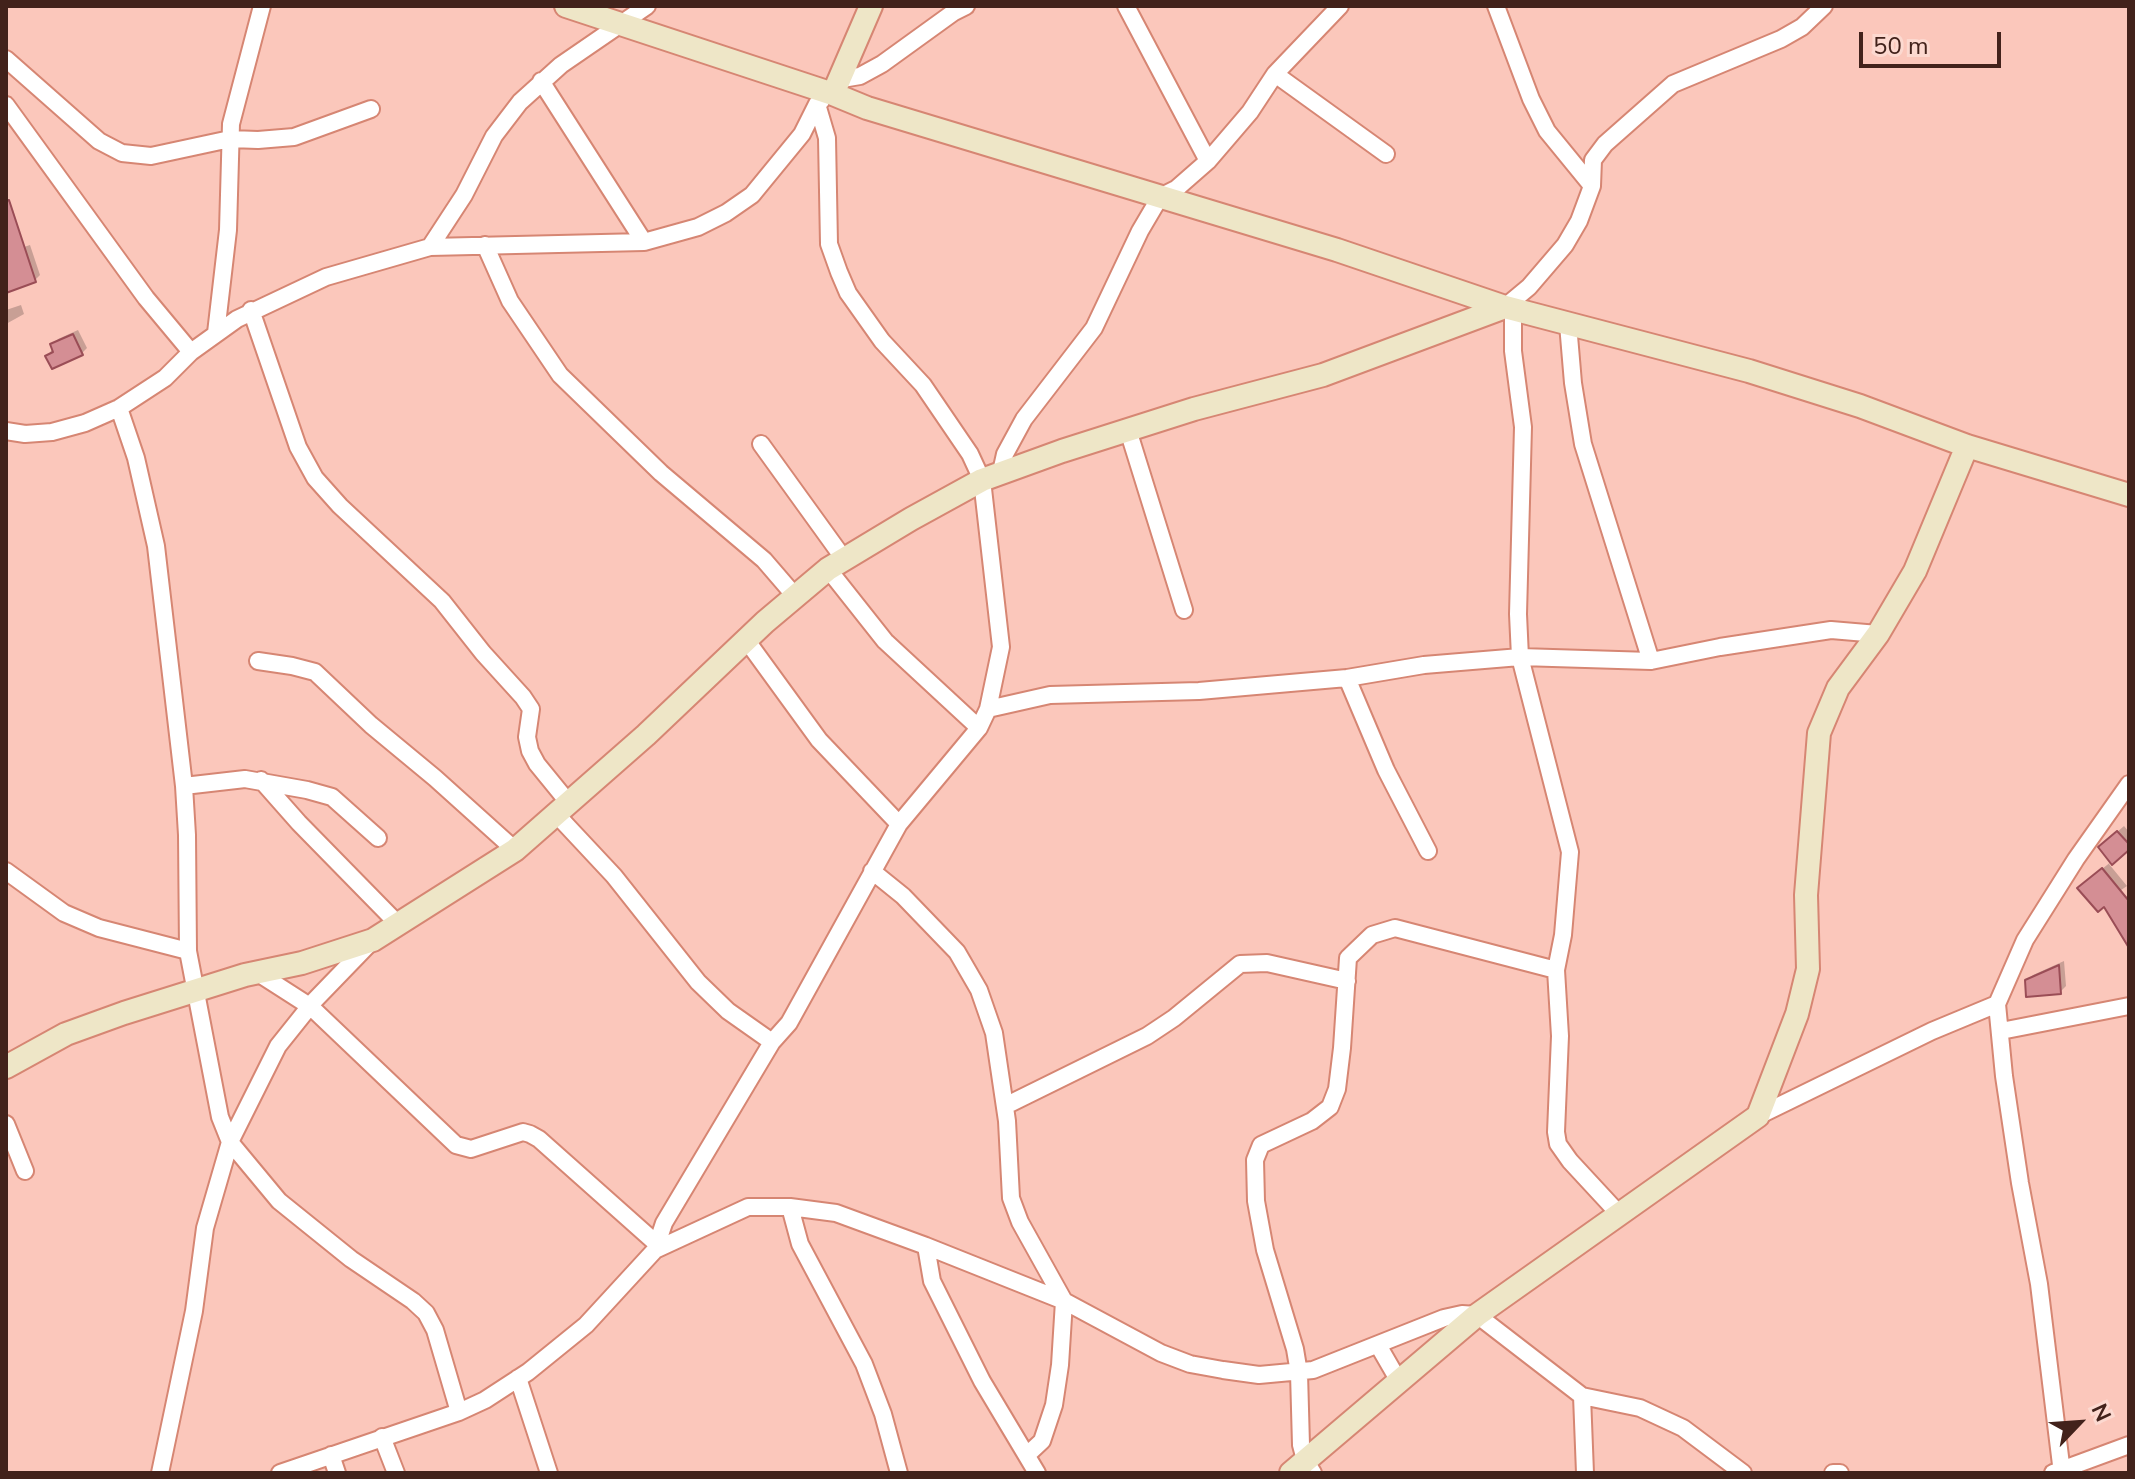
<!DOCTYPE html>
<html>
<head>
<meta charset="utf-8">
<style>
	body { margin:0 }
	#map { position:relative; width:2135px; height:1479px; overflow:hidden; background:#fbc7bb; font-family:"Nunito Sans",sans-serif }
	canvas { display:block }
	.frame { position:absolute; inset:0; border:8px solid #42221b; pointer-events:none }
	.north { position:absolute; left:2039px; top:1383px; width:80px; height:80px; -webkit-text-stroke:6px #fcd9d0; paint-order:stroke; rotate:65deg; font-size:22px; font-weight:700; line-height:32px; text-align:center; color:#42221b }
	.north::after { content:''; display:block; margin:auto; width:28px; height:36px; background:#42221b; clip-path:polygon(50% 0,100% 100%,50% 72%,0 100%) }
	.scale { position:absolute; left:1859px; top:32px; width:142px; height:36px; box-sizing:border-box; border:4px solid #42221b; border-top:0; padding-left:10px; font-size:24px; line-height:28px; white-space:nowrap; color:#42221b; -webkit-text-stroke:6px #fcd9d0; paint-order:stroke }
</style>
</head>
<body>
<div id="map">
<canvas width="2135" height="1479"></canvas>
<div class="frame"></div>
<div class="north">N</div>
<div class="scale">50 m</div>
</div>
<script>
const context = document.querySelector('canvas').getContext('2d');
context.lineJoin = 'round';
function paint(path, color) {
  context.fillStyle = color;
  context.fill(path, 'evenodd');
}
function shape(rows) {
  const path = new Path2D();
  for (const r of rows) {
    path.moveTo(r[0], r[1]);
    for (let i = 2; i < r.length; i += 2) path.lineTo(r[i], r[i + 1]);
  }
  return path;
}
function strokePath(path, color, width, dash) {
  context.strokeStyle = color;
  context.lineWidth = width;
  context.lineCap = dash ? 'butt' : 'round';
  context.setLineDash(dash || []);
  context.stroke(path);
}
paint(shape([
	[30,245,40,275,35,280,6,291,6,253],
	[21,305,24,314,6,324,6,310],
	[78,330,87,348,81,354,48,356,58,339],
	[2124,826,2129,832,2129,848,2109,864,2127,886,2096,907,2086,882,2112,861,2107,841],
	[2064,961,2066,986,2060,992,2027,981,2033,975]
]), '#0003');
const building = shape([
	[9,200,36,282,6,293,6,201,9,200],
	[73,334,83,355,52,369,45,356,53,352,50,344,73,334],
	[2117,831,2129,844,2129,850,2112,865,2098,847,2117,831],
	[2102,868,2129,901,2129,948,2104,907,2098,912,2077,888,2102,868],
	[2059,965,2061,994,2026,997,2025,980,2059,965]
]);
paint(building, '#d48e94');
strokePath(building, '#9a4d56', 2);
const street = shape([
	[1126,6,1208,161],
	[1496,6,1531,99,1547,131,1592,186],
	[6,59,99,141,122,153,151,156,230,139,258,140,294,137,371,109],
	[1275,74,1386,154],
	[842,79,860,76,882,64,954,12,966,6],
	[541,81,644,242],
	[6,105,146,298,191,352],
	[485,245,510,301,560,375,661,473,764,560,795,596],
	[430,247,464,195,494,136,520,102,561,65,647,6],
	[1505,307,1529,287,1565,245,1579,221,1592,186,1593,160,1605,144,1673,84,1781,39,1802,27,1824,6],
	[1513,308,1513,351,1523,427,1518,614,1520,657,1570,852,1563,935,1556,970,1560,1036,1556,1132,1558,1144,1570,1161,1620,1215],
	[251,310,298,447,315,478,340,506,442,601,483,653,523,697,531,709,527,737,530,751,537,764,568,802],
	[1568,324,1573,383,1583,444,1651,661],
	[216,333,228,230,231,124,262,6],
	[119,408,136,458,156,546,184,786,187,835,188,951,220,1117,230,1142,279,1201,351,1259,413,1301,426,1313,435,1330,459,1412],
	[1128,430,1184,610],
	[6,431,25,434,52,432,85,423,119,408,165,378,191,352,237,319,326,277,430,247,644,242,698,227,726,213,752,195,802,134,817,104,821,101],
	[761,444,844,559],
	[1001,472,1005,454,1024,419,1094,328,1140,231,1160,197,1176,189,1208,161,1250,112,1275,74,1340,6],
	[828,569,885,641,979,728],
	[747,641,819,740,899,824],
	[258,661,292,666,315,672,371,725,435,778,515,850],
	[1347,678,1386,770,1428,851],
	[988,709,1050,695,1199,691,1347,678,1424,665,1520,657,1651,661,1720,647,1831,630,1878,634],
	[261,780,299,823,397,923],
	[184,786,245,779,307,790,332,797,378,838],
	[556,814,614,876,698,982,728,1011,772,1042],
	[6,871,64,913,99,928,188,951],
	[872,871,903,896,957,952,979,990,994,1033,1007,1121,1011,1198,1020,1222,1064,1301,1060,1365,1054,1405,1042,1441,1027,1455],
	[258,973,311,1007,456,1145,471,1149,523,1132,530,1134,539,1139,657,1244],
	[2001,1031,2129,1006],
	[1005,1106,1147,1036,1174,1018,1240,964,1267,963,1347,981],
	[1758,1116,1932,1031,1997,1004],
	[6,1124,25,1171],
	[790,1207,800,1244,864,1364,883,1414,899,1473],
	[926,1246,932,1281,982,1381,1037,1473],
	[655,1250,664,1223,772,1042,789,1023,899,824,979,728,988,709,1001,647,982,480,970,454,923,385,882,341,848,293,839,272,829,244,827,138,817,104],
	[1378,1345,1400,1383],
	[518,1378,549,1473],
	[1582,1396,1585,1473],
	[382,1437,396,1473],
	[331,1455,337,1473],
	[160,1473,194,1311,205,1228,230,1142,278,1046,314,1001,372,941],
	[280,1473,459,1412,485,1400,528,1372,586,1325,655,1250,748,1207,790,1207,836,1213,926,1246,1064,1301,1161,1353,1190,1364,1223,1370,1259,1375,1313,1370,1444,1318,1462,1314,1477,1315,1582,1396,1640,1408,1683,1428,1743,1473],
	[1313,1473,1305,1460,1301,1445,1299,1373,1295,1349,1265,1250,1256,1201,1255,1160,1261,1145,1312,1121,1330,1107,1337,1089,1342,1048,1348,958,1372,935,1395,928,1556,970],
	[1833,1473,1840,1473],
	[2053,1473,2129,1445],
	[2062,1473,2039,1284,2020,1183,2004,1076,1997,1004,2025,940,2076,859,2129,784]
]);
const secondary = shape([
	[566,6,833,94,867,108,1337,250,1505,307,1749,371,1860,406,1967,446,2129,495],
	[833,94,871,6],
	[6,1067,66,1034,124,1013,245,975,302,963,373,940,515,850,646,735,765,622,828,569,911,519,982,480,1062,451,1194,409,1323,375,1505,307],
	[1291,1473,1477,1315,1758,1116,1797,1014,1808,969,1806,895,1819,733,1838,688,1878,634,1915,571,1967,446]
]);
strokePath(street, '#d68673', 20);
strokePath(secondary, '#d68673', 26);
strokePath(street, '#fff', 16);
strokePath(secondary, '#eee6c7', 22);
</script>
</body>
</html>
